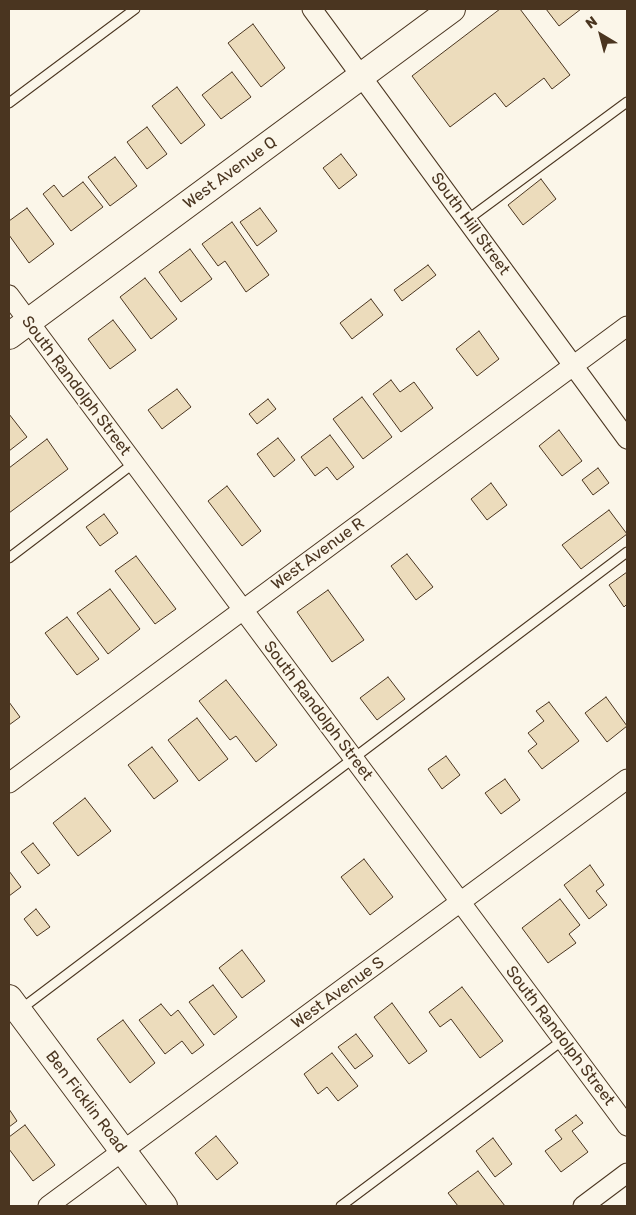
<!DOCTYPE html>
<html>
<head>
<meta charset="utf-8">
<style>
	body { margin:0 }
	#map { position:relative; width:636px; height:1215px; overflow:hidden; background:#fbf6e9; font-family:Rubik,sans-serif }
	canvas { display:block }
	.frame { position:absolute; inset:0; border:10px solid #4a3520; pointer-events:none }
	.north { position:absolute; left:576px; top:10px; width:50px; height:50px; -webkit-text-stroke:4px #fbf6e9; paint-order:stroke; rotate:323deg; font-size:14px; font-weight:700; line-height:20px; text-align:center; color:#4a3520 }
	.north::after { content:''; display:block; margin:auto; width:18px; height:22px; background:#4a3520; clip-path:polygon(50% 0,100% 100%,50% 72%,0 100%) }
</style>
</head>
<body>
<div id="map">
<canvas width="636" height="1215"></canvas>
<div class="frame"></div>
<div class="north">N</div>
</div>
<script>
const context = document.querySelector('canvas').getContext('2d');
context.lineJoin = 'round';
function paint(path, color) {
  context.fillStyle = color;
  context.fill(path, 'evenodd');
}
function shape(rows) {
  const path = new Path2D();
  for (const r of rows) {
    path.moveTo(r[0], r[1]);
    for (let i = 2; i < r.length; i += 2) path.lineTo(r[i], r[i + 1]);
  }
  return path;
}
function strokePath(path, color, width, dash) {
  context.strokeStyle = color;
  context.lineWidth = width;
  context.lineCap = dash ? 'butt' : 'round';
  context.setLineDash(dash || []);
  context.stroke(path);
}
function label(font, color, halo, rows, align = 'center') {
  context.font = font + ' Rubik,sans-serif';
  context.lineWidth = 4;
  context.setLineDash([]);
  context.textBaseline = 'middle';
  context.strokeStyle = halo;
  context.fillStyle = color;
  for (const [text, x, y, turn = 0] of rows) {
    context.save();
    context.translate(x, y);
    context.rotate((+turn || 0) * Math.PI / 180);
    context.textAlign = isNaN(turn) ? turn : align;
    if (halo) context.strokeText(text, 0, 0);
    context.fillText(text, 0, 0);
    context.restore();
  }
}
const building = shape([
	[500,9,520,9,570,75,552,89,544,78,506,107,495,93,450,127,412,76,500,9],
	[546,9,581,9,559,26,546,9],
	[253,24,285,68,261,87,228,43,253,24],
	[232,72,251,97,221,119,202,95,232,72],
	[177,87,205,125,181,144,152,106,177,87],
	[147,127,167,154,147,169,127,142,147,127],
	[341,154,357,175,339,189,323,168,341,154],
	[115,157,137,186,110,206,88,177,115,157],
	[541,179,556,199,523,225,508,205,541,179],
	[83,182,103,207,71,231,43,194,54,185,63,197,83,182],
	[27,208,54,244,29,263,9,235,9,221,27,208],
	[260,208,277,231,257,246,240,222,260,208],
	[232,222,269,275,246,292,225,261,218,266,202,244,232,222],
	[190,249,212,279,181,302,159,272,190,249],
	[428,265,436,275,402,301,394,290,428,265],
	[145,278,177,319,151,339,120,297,145,278],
	[371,299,383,315,352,339,340,323,371,299],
	[113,320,136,350,110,369,88,339,113,320],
	[479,331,499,359,477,376,456,349,479,331],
	[391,380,400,392,414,382,433,408,401,432,373,394,391,380],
	[177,389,191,407,162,429,148,410,177,389],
	[362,397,392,437,363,459,333,419,362,397],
	[268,399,276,409,257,424,249,414,268,399],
	[9,414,27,437,9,451,9,414],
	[559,430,582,461,562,476,539,446,559,430],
	[330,435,354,467,337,480,327,467,315,476,301,457,330,435],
	[278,438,295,460,274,477,257,454,278,438],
	[47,439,68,469,9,513,9,468,47,439],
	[598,468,609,483,593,495,582,480,598,468],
	[491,483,507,505,487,520,471,499,491,483],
	[227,486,261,531,242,546,208,501,227,486],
	[609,510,627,534,581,569,562,545,609,510],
	[104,514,118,533,100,546,86,527,104,514],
	[407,554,433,587,416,600,391,566,407,554],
	[136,556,176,609,155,624,115,571,136,556],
	[627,572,627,604,624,607,609,585,627,572],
	[110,589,140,629,108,654,77,613,110,589],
	[328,590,364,640,332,662,297,612,328,590],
	[67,617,99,659,77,675,45,633,67,617],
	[388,677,405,699,377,720,360,698,388,677],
	[226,680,277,745,256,762,236,736,230,740,199,701,226,680],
	[606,697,627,726,607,742,585,713,606,697],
	[9,702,20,717,9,725,9,702],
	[549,702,579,741,542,769,528,751,537,744,528,733,544,721,536,711,549,702],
	[197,718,228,759,199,781,168,740,197,718],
	[152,747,178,781,154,799,128,765,152,747],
	[446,756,460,775,442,789,428,769,446,756],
	[505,779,520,800,501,814,485,793,505,779],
	[85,798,111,831,78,856,53,823,85,798],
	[33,843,50,865,38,874,21,852,33,843],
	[364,859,393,897,370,915,341,877,364,859],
	[590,865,604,885,596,891,607,905,589,919,564,885,590,865],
	[9,871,21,887,9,896,9,871],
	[560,899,580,925,569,934,576,943,548,963,522,928,560,899],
	[36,909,50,927,37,936,24,919,36,909],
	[242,950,265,981,242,998,219,968,242,950],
	[213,985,237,1017,214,1035,189,1002,213,985],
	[462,987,503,1041,480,1058,451,1019,440,1027,429,1012,462,987],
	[392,1003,427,1051,409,1064,374,1017,392,1003],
	[161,1004,171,1016,178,1010,204,1045,192,1054,182,1041,165,1054,139,1020,161,1004],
	[123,1020,155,1063,130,1083,97,1039,123,1020],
	[356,1034,373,1056,355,1069,338,1047,356,1034],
	[332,1053,358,1086,338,1101,327,1087,318,1094,304,1074,332,1053],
	[9,1109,17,1121,9,1127,9,1109],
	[576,1115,583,1123,572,1131,588,1152,561,1172,545,1151,562,1139,555,1130,576,1115],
	[25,1125,55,1165,33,1181,9,1149,9,1137,25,1125],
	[216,1136,238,1163,217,1180,195,1153,216,1136],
	[493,1138,512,1164,495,1177,476,1151,493,1138],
	[478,1171,505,1206,458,1206,448,1193,478,1171]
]);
paint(building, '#ecdcbc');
strokePath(building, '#4a3520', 1);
const lane = shape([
	[9,103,135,9],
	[467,220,627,102],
	[9,558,134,463],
	[21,1009,627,552],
	[341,1206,563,1040]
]);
const street = shape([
	[312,9,627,439],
	[9,295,627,1126],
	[9,783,627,326],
	[48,1206,627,779],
	[583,1206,627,1173]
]);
const secondary = shape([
	[9,336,452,9],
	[9,998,164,1206]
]);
strokePath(lane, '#4a3520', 11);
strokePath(street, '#4a3520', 21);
strokePath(secondary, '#4a3520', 28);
strokePath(lane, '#fbf6e9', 9);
strokePath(street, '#fbf6e9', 19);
strokePath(secondary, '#fbf6e9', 26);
label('16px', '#4a3520', '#fbf6e9', [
	["West Avenue Q",230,173,-36],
	["South Hill Street",470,224,54],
	["South Randolph Street",76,386,53],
	["West Avenue R",318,554,-36],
	["South Randolph Street",318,711,53],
	["West Avenue S",338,993,-36],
	["South Randolph Street",560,1036,53],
	["Ben Ficklin Road",86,1102,53]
]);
</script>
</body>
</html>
